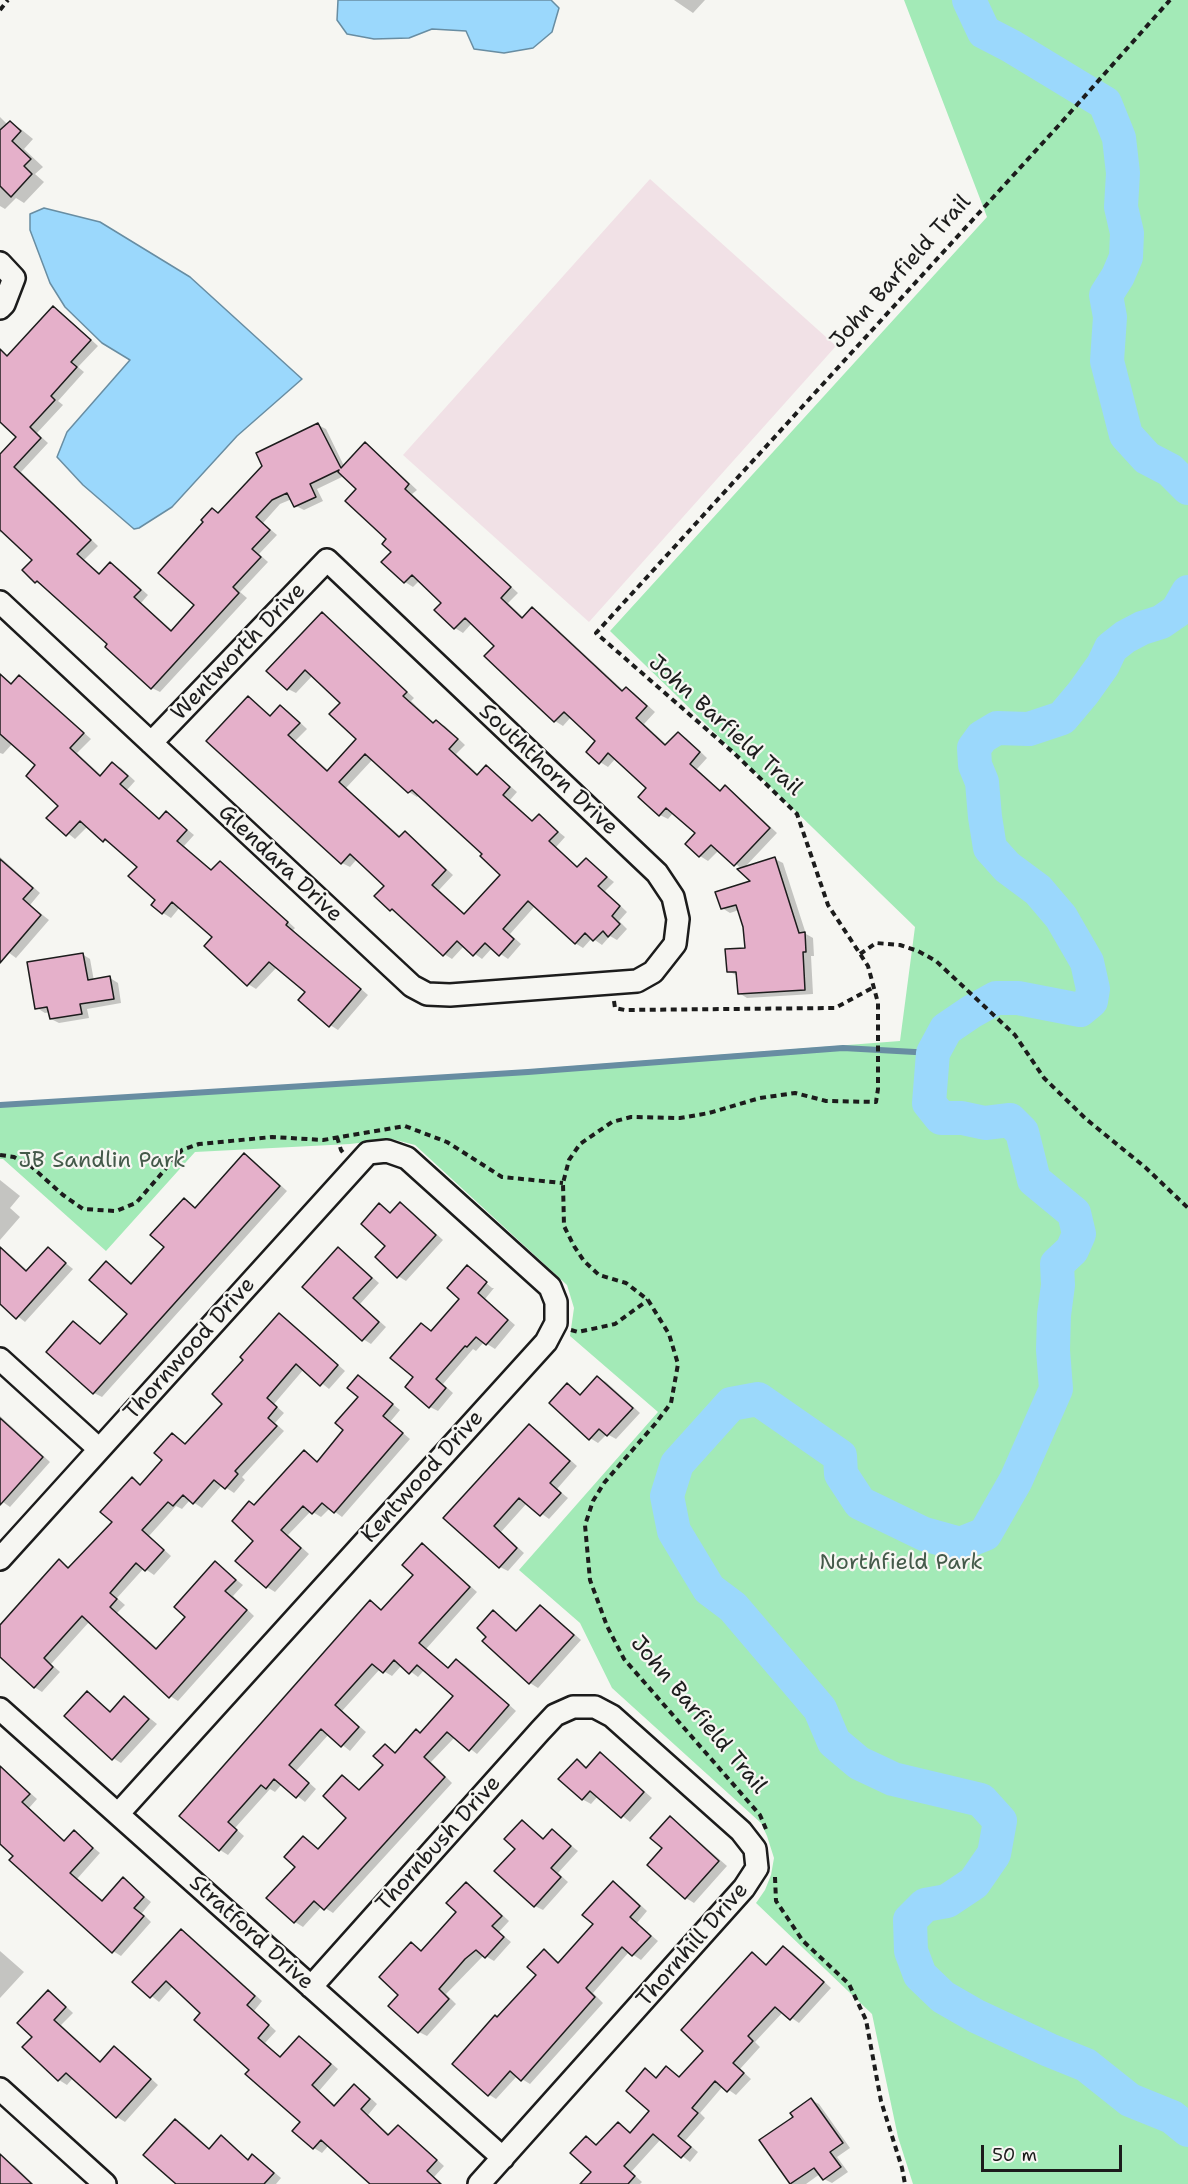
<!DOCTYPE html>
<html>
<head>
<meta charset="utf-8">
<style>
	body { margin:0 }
	#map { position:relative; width:1188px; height:2184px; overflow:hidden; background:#f6f6f2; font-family:"Shantell Sans",sans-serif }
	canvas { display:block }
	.scale { position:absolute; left:981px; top:2145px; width:141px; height:27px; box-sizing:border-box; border:3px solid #1c1c1c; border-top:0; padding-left:8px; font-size:18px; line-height:21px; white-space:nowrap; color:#1c1c1c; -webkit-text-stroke:4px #f6f6f2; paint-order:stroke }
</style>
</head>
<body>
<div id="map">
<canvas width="1188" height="2184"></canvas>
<div class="scale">50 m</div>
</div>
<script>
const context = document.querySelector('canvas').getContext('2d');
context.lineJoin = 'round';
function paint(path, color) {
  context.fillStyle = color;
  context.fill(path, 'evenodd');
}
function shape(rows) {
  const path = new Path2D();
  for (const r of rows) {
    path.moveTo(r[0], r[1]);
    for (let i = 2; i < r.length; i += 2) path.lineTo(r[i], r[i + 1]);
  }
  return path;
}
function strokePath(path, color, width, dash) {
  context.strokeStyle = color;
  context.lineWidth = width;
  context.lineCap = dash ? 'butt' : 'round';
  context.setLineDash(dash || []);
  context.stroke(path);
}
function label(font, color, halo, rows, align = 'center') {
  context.font = font + ' "Shantell Sans",sans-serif';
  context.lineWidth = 4.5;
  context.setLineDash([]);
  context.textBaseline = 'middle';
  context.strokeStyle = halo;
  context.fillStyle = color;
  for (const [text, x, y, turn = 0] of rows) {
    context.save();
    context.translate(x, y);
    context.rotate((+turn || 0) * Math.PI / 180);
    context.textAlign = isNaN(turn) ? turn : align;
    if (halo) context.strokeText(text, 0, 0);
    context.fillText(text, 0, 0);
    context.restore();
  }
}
paint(shape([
	[650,179,836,346,589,622,403,455]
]), '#f1e1e6');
paint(shape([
	[904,0,1188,0,1188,2184,913,2184,898,2137,872,2014,756,1903,765,1890,771,1875,774,1858,767,1836,761,1823,612,1688,580,1623,519,1570,658,1412,570,1336,574,1308,567,1285,415,1145,392,1139,350,1144,195,1152,106,1251,3,1159,0,1159,0,1105,339,1084,900,1041,915,927,610,631,987,217]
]), '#a3eab7');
const water = shape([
	[338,0,551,0,559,8,552,32,533,48,504,53,474,49,466,31,432,29,409,38,374,39,347,34,337,20,338,0],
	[44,208,100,222,190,277,302,379,237,436,172,507,139,528,134,529,83,485,57,457,67,432,130,360,102,343,65,307,50,283,30,230,30,214,44,208]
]);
paint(water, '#9bd8fc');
strokePath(water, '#688da2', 1.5);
paint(shape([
	[674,0,705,0,693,13],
	[0,117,8,125,10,122,22,130,33,139,24,149,43,167,35,174,44,182,24,203,16,198,5,209,0,206],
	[53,308,61,312,98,346,78,367,84,372,58,401,63,405,37,433,48,443,21,472,98,546,84,560,101,574,110,564,118,568,148,595,141,603,173,631,196,605,219,514,318,425,326,429,344,466,365,444,373,449,417,490,412,494,518,593,508,603,524,618,532,609,540,613,624,691,626,688,634,693,655,712,644,724,667,745,678,734,686,738,707,758,697,769,721,791,725,787,733,792,777,833,744,868,775,859,783,863,806,934,813,938,814,956,811,956,813,994,747,998,739,993,738,976,728,971,746,950,745,927,739,910,730,913,722,908,753,882,742,869,719,850,708,861,700,856,697,833,674,812,668,819,660,815,648,788,616,758,608,767,600,762,598,741,571,717,563,726,555,721,524,692,496,646,472,623,463,633,455,628,436,610,444,603,420,580,413,587,405,582,383,562,393,552,388,539,358,489,344,476,317,489,323,501,304,510,296,506,292,499,280,504,263,523,277,535,259,554,268,562,240,592,247,598,160,692,152,688,109,644,44,586,36,582,34,560,2,530,0,533,0,456,18,437,0,420,0,364],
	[322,614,330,619,414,698,411,701,435,724,437,722,445,726,465,745,456,754,479,775,486,767,494,772,517,792,510,800,534,822,539,816,565,837,556,847,579,868,586,860,614,882,605,891,627,912,619,921,627,929,617,940,610,936,602,945,592,938,583,948,575,943,535,906,510,934,521,944,508,959,492,948,482,959,464,946,452,959,444,954,376,896,386,886,357,859,350,867,342,863,249,698,271,716,280,707,288,711,307,729,295,741,329,771,358,739,343,703,313,675,296,693,288,689],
	[373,759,409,792,417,797,419,795,484,854,502,875,466,915,439,890,453,875,413,838,405,833,401,837,346,788],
	[0,673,12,684,19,677,27,682,91,739,77,753,102,776,113,764,121,768,135,781,127,790,160,819,166,812,194,835,184,846,213,871,220,863,228,867,295,928,293,930,368,995,338,1030,330,1025,307,992,277,967,256,989,248,984,214,937,180,907,171,918,163,913,139,867,113,844,112,845,104,840,88,826,75,839,49,818,60,805,37,765,13,743,3,754,0,753],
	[0,857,40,893,30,905,49,920,16,958,0,946],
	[82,954,90,959,94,981,110,978,118,983,121,1003,87,1009,89,1018,59,1023,51,1019,50,1012,45,1013,37,1008],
	[245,1155,253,1160,287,1191,102,1397,94,1393,48,1352,73,1323,101,1345,129,1314,107,1263,133,1284,166,1247,185,1200,197,1209],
	[0,1180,20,1196,10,1208,20,1217,0,1240],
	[401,1204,409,1209,443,1240,406,1281,398,1276,387,1246,380,1205,392,1214],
	[0,1246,28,1271,48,1249,73,1269,25,1322,0,1302],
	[338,1249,346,1254,379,1283,360,1304,386,1327,371,1344,363,1339],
	[468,1267,492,1288,494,1288,485,1299,515,1325,495,1349,484,1342,476,1351,473,1349,443,1384,453,1393,438,1411,430,1407,416,1377,421,1324,432,1332,461,1298],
	[280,1315,288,1320,345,1371,329,1389,304,1369,274,1404,284,1413,275,1423,284,1431,242,1477,245,1480,234,1493,222,1485,202,1508,190,1500,182,1509,176,1506,149,1536,171,1556,154,1575,144,1568,117,1598,125,1605,117,1613,158,1649,187,1617,215,1563,243,1585,233,1596,254,1616,178,1701,170,1696,90,1621,51,1664,60,1672,42,1692,34,1687,0,1655,0,1627,59,1561,70,1568,114,1522,132,1479,141,1485,164,1460,172,1435,186,1445,224,1404,245,1360],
	[359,1377,400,1410,390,1422,410,1439,342,1517,330,1508,321,1517,311,1511,288,1535,309,1554,275,1592,267,1587,256,1540,255,1506,304,1452,318,1462,345,1430,360,1397],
	[598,1378,606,1382,640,1413,616,1439,607,1434,598,1443,590,1438,567,1385,581,1396],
	[0,1416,50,1462,10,1507,0,1500],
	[530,1426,538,1431,577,1466,557,1489,568,1498,549,1519,527,1503,501,1532,524,1553,508,1571,500,1567,445,1518],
	[422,1545,430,1550,477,1592,426,1649,449,1669,457,1660,465,1665,516,1711,477,1754,455,1737,431,1762,452,1783,333,1913,322,1906,303,1927,295,1922,269,1898,297,1867,304,1838,319,1850,348,1818,342,1777,361,1791,385,1765,385,1746,396,1753,421,1734,455,1696,425,1669,418,1677,402,1665,392,1676,380,1669,342,1711,366,1732,350,1751,329,1734,296,1771,316,1789,305,1802,282,1784,275,1792,270,1789,235,1828,244,1836,228,1855,220,1850,181,1816,370,1602,383,1611,415,1574],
	[540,1606,548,1611,581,1640,538,1688,530,1683,488,1637,494,1612,518,1631],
	[87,1693,112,1712,125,1698,157,1724,121,1763,113,1758],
	[600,1754,608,1759,652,1798,630,1822,598,1796,591,1804,582,1799,577,1761,588,1768],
	[0,1766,37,1799,29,1808,66,1842,74,1832,100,1853,77,1879,104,1901,123,1879,151,1902,142,1913,151,1922,121,1956,113,1951,0,1842],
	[670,1818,678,1823,727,1866,694,1903,686,1898,664,1848],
	[522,1821,545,1839,553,1831,578,1851,558,1873,568,1882,543,1910,535,1906,517,1848],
	[613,1883,621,1887,647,1911,637,1923,658,1941,641,1960,629,1952,593,1993,603,2003,530,2084,517,2076,496,2099,488,2094,498,2019,538,1975,544,1951,560,1963,595,1924],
	[466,1884,474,1889,509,1921,499,1932,511,1942,494,1961,484,1955,446,1994,456,2004,427,2036,419,2032,400,1995,411,1944,422,1951,458,1912],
	[181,1931,189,1935,262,2001,254,2011,276,2031,265,2043,282,2058,299,2038,307,2042,338,2069,319,2091,336,2106,355,2086,363,2091,377,2104,368,2115,390,2135,398,2127,406,2131,444,2166,434,2177,442,2184,372,2184,329,2145,322,2153,314,2148,302,2122,251,2070,202,2013,173,1986,159,2002,134,1982],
	[784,1948,792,1952,831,1988,799,2023,783,2012,755,2042,760,2047,740,2069,751,2079,736,2095,723,2086,700,2113,705,2118,685,2141,698,2152,690,2162,661,2139,631,2172,642,2182,640,2184,582,2184,593,2172,586,2138,597,2146,618,2123,632,2133,651,2111,646,2070,658,2079,667,2068,680,2077,705,2051,752,1954,767,1966],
	[0,1951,24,1972,0,1998],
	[48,1992,56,1997,73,2013,61,2025,101,2062,114,2048,122,2052,158,2085,125,2122,117,2117,73,2078,67,2085,59,2080,24,2047,34,2037],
	[811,2100,819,2104,850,2148,837,2157,848,2172,832,2183,824,2179,820,2174,806,2184,792,2184,761,2141,795,2117],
	[176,2121,184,2125,210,2149,221,2137,249,2160,253,2156,261,2161,281,2178,276,2184,179,2184],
	[7,2162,15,2166,33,2184,0,2184,0,2169]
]), '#0003');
strokePath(shape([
	[0,1105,528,1072,843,1048,933,1053]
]), '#688da2', 6);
strokePath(shape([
	[969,0,984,32,1011,46,1105,103,1119,138,1123,173,1121,207,1127,233,1126,257,1118,276,1106,295,1110,317,1107,361,1126,435,1147,458,1170,470,1188,488],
	[1188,592,1177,611,1161,622,1142,628,1125,637,1111,648,1103,665,1083,693,1062,718,1029,729,997,728,982,737,974,748,975,765,982,782,985,817,990,848,1007,867,1038,890,1061,917,1087,962,1093,989,1091,1001,1080,1010,1018,998,996,998,971,1012,946,1029,933,1053,929,1103,941,1118,962,1118,985,1123,1010,1120,1022,1132,1034,1180,1074,1213,1079,1234,1072,1250,1057,1264,1058,1285,1054,1315,1053,1350,1056,1389,1016,1480,985,1534,960,1544,924,1534,860,1503,841,1474,840,1456,758,1399,731,1404,677,1464,667,1496,674,1531,709,1589,733,1607,820,1709,834,1742,859,1763,893,1779,981,1800,1000,1821,994,1854,974,1883,947,1901,925,1905,910,1920,911,1951,920,1975,943,1997,976,2016,1049,2050,1086,2065,1130,2100,1172,2117,1188,2130]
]), '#9bd8fc', 34);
const building = shape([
	[10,121,21,131,12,141,31,159,24,166,32,174,11,197,0,186,0,130,10,121],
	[53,306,91,340,71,362,77,367,51,396,55,400,30,427,41,438,14,467,91,540,77,554,99,574,110,562,141,590,134,597,171,631,194,605,158,573,203,522,201,520,212,508,218,513,262,466,256,453,318,423,341,468,365,442,409,484,405,489,511,587,501,598,522,618,532,607,622,691,626,687,647,706,636,718,665,745,678,732,700,752,690,764,720,791,725,785,770,828,734,866,711,845,699,857,685,844,695,833,666,808,659,816,638,797,646,788,608,753,599,764,586,752,595,741,564,712,554,722,523,693,484,656,494,646,465,618,454,629,434,610,441,603,412,575,404,583,381,562,391,552,382,544,386,539,345,501,356,489,338,472,339,470,310,484,316,497,294,507,287,493,272,500,256,517,270,530,252,549,261,557,233,587,239,593,151,689,105,647,107,644,37,581,35,583,22,570,32,560,0,530,0,454,16,437,0,422,0,349,7,356,53,306],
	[322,612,407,692,403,696,433,723,436,720,458,739,449,749,477,775,486,765,510,787,503,795,532,821,539,814,558,832,549,841,577,867,586,858,607,877,598,886,620,906,612,916,620,924,608,937,603,931,593,941,585,933,575,944,528,901,503,929,514,939,499,956,485,943,473,956,457,941,443,956,392,909,390,911,374,896,384,886,350,854,341,864,206,741,248,696,270,716,280,705,300,723,288,735,327,771,356,739,329,714,340,703,305,670,287,690,266,671,322,612],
	[365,754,408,793,412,790,482,854,480,856,500,875,464,914,432,885,446,870,405,831,399,837,339,782,365,754],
	[0,674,11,684,19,675,84,733,70,748,100,776,112,762,128,776,120,784,159,819,166,811,187,830,177,841,211,870,220,861,288,922,286,925,361,989,329,1027,298,1000,305,992,269,962,247,986,204,946,212,937,172,902,162,914,151,905,155,900,128,876,137,867,105,839,103,842,80,821,66,836,46,818,58,806,26,776,35,765,0,734,0,674],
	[775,857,799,933,805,932,806,952,803,952,805,990,738,994,736,972,727,972,725,949,745,948,743,927,736,905,721,909,715,892,750,881,737,869,775,857],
	[0,859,33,888,23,899,41,915,0,963,0,859],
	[83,953,88,980,110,976,114,999,80,1004,82,1014,50,1019,47,1007,35,1009,27,962,83,953],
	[244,1153,280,1186,93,1394,46,1352,73,1321,100,1344,127,1314,89,1280,106,1261,131,1284,164,1247,150,1235,184,1198,195,1208,244,1153],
	[400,1202,436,1235,397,1278,375,1257,385,1246,361,1224,379,1203,390,1213,400,1202],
	[0,1247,26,1271,48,1247,66,1263,16,1319,0,1304,0,1247],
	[338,1247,372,1278,353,1298,379,1322,362,1341,302,1287,338,1247],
	[467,1265,487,1282,478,1293,508,1320,486,1345,476,1337,467,1347,465,1346,436,1379,446,1388,429,1408,405,1387,413,1377,390,1358,421,1323,431,1331,459,1299,447,1288,467,1265],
	[279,1313,338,1365,320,1386,296,1364,267,1398,277,1407,268,1418,277,1426,235,1471,238,1474,225,1489,214,1480,193,1504,183,1495,173,1506,168,1502,142,1530,164,1550,145,1571,136,1563,110,1593,117,1599,110,1607,156,1649,185,1617,174,1607,215,1561,236,1580,225,1591,247,1610,169,1698,82,1616,44,1658,53,1667,34,1688,0,1657,0,1625,59,1559,68,1568,112,1522,100,1512,132,1477,140,1485,162,1460,154,1453,172,1433,185,1444,222,1404,212,1394,243,1360,240,1357,279,1313],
	[358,1375,393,1404,383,1416,403,1433,334,1513,322,1503,312,1514,303,1506,281,1530,301,1548,266,1588,235,1561,253,1541,232,1521,249,1501,254,1505,304,1450,317,1462,343,1430,335,1423,358,1397,347,1388,358,1375],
	[597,1376,633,1408,607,1436,599,1429,589,1440,549,1403,567,1383,580,1395,597,1376],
	[0,1418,43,1457,0,1505,0,1418],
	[529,1424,570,1461,550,1483,561,1493,540,1516,519,1498,494,1526,517,1548,499,1568,443,1518,529,1424],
	[422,1543,470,1587,419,1643,448,1668,456,1659,509,1705,469,1751,447,1732,424,1757,445,1777,324,1910,314,1901,294,1923,266,1898,295,1867,284,1857,303,1836,318,1849,346,1818,323,1796,342,1775,359,1790,383,1765,373,1756,385,1744,395,1753,416,1729,420,1733,453,1696,417,1665,409,1674,394,1660,383,1673,372,1664,335,1705,359,1727,341,1747,321,1729,289,1765,309,1783,296,1798,274,1779,266,1789,261,1785,228,1822,237,1830,219,1851,179,1816,370,1600,381,1610,413,1575,402,1565,422,1543],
	[540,1605,574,1635,529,1684,482,1641,486,1637,477,1628,493,1610,516,1631,540,1605],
	[87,1691,110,1712,124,1696,149,1719,112,1760,64,1716,87,1691],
	[600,1752,644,1792,621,1818,590,1791,582,1800,558,1779,577,1759,586,1768,600,1752],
	[0,1766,30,1794,22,1802,64,1841,74,1830,93,1848,70,1873,102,1901,123,1877,144,1897,134,1908,144,1916,112,1953,9,1860,13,1856,0,1844,0,1766],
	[670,1816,719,1861,685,1899,647,1865,662,1848,650,1838,670,1816],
	[522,1820,543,1839,552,1829,571,1846,551,1868,561,1877,534,1907,494,1871,515,1849,504,1839,522,1820],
	[613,1881,640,1906,630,1917,651,1936,632,1956,622,1947,586,1988,595,1997,521,2081,510,2071,488,2096,452,2064,495,2015,497,2017,536,1975,527,1967,544,1949,558,1963,593,1924,582,1915,613,1881],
	[466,1882,502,1916,492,1926,504,1937,485,1958,476,1950,465,1959,439,1989,449,1999,418,2033,388,2006,398,1995,379,1977,411,1942,421,1951,456,1912,446,1903,466,1882],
	[181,1929,255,1996,247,2005,269,2025,258,2038,280,2057,299,2036,331,2064,312,2085,334,2106,354,2084,370,2099,361,2109,388,2135,398,2125,437,2160,427,2171,441,2184,370,2184,321,2140,313,2149,292,2131,300,2122,245,2074,249,2070,194,2020,200,2013,166,1981,150,1998,132,1982,181,1929],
	[783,1946,824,1982,790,2020,775,2007,748,2036,753,2041,733,2063,744,2073,727,2092,715,2081,692,2108,698,2113,678,2136,691,2147,681,2158,653,2134,624,2166,635,2176,628,2184,580,2184,591,2172,570,2153,586,2136,596,2145,618,2122,630,2133,649,2111,626,2091,645,2068,656,2078,666,2066,679,2077,703,2051,681,2030,752,1952,766,1965,783,1946],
	[48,1990,66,2007,54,2020,100,2062,114,2046,151,2079,116,2118,66,2073,58,2081,22,2047,32,2037,17,2023,48,1990],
	[811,2098,843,2143,830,2152,841,2167,823,2180,814,2168,790,2184,759,2140,793,2117,790,2113,811,2098],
	[175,2119,209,2149,221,2135,248,2160,252,2154,274,2173,264,2184,176,2184,143,2155,175,2119],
	[0,2154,32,2184,0,2184,0,2154]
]);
paint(building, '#e5b0ca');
strokePath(building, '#1c1c1c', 1.5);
const minor = shape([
	[0,263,14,278,4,304,0,308],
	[0,602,412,986,427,994,450,995,637,981,653,972,675,944,678,919,673,897,657,873,327,560,151,743],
	[0,1359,99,1449],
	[0,1559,368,1153,387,1151,407,1158,550,1287,556,1302,556,1323,546,1342,118,1814],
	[0,1709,503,2158],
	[311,1987,540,1731,555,1715,573,1707,595,1707,612,1716,741,1831,755,1849,757,1868,744,1888,479,2184],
	[0,2089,105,2184]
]);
strokePath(minor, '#1c1c1c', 26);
strokePath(shape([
	[0,10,8,0],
	[860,954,876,943,900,945,918,951,936,961,1015,1035,1044,1078,1086,1119,1146,1168,1188,1208],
	[614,1001,615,1008,625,1010,835,1008,874,987],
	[337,1137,341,1150,344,1154],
	[0,1155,14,1157,32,1167,63,1195,83,1209,116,1211,136,1203,182,1150,199,1144,272,1137,323,1140,405,1126,447,1142,502,1177,563,1183],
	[571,1330,578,1332,615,1324,648,1300],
	[766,1829,760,1815,624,1659,607,1626,590,1580,585,1525,593,1501,604,1483,655,1424,671,1403,678,1364,669,1334,648,1300,626,1283,599,1275,584,1261,574,1246,564,1226,563,1183,569,1160,580,1144,612,1122,631,1117,680,1118,709,1113,760,1098,795,1093,826,1101,876,1102,878,1089,878,1003,868,966,828,905,797,814,735,754,596,633,1060,124,1170,0],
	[775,1877,776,1901,803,1941,849,1984,866,2020,881,2101,902,2168,905,2184]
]), '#1c1c1c', 4, [6, 4.5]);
strokePath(minor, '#f6f6f2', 21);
label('22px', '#1c1c1c', '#f6f6f2', [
	["John Barfield Trail",901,272,-48],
	["Wentworth Drive",239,652,-46],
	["John Barfield Trail",725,726,42],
	["Souththorn Drive",548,770,43],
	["Glendara Drive",280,864,43],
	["Thornwood Drive",190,1349,-48],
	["Kentwood Drive",423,1477,-48],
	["John Barfield Trail",698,1715,50],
	["Thornbush Drive",439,1844,-48],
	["Stratford Drive",251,1933,42],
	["Thornhill Drive",693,1945,-49]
]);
label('22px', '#445a4a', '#f6f6f2', [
	["JB Sandlin Park",102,1161],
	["Northfield Park",901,1563]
]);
</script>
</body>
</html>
